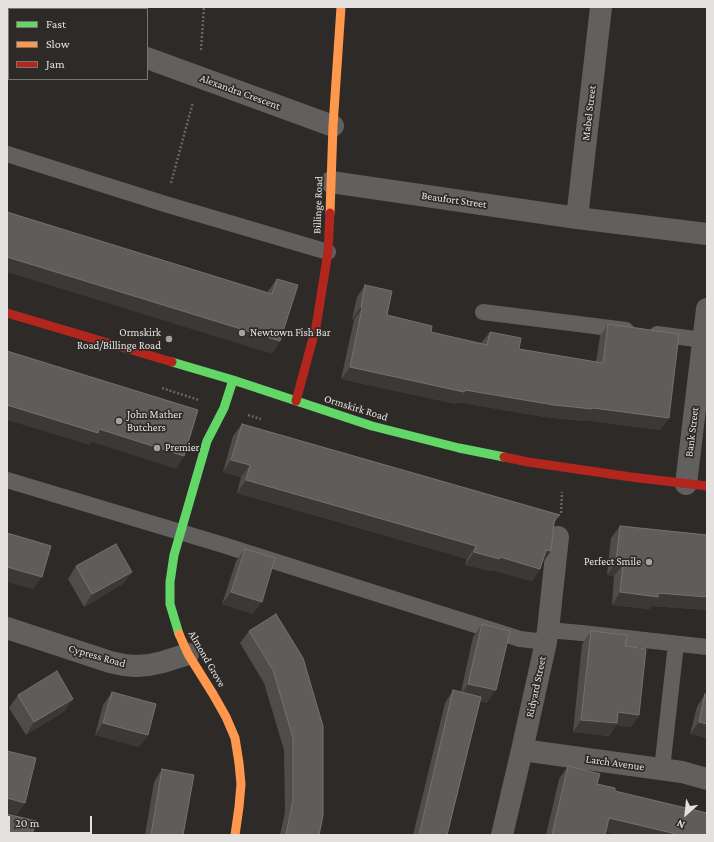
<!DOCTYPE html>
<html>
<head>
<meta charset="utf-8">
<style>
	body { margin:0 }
	#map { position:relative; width:714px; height:842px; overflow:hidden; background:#2d2a28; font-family:"Crimson Pro",serif }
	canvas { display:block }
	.frame { position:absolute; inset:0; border:8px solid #e4e2e0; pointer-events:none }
	.legend { position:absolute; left:8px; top:8px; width:140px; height:72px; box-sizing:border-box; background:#2e2a27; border:1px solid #777471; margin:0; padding:5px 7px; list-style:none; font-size:12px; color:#e4e2e0 }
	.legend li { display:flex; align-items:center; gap:8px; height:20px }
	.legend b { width:20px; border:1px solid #777471 }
	.north { position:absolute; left:666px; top:794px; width:40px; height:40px; -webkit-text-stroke:3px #2e2a27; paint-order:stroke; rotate:207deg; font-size:11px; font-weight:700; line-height:16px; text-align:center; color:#e4e2e0 }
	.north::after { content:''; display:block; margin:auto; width:14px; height:18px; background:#e4e2e0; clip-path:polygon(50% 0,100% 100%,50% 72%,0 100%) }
	.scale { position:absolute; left:8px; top:816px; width:84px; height:18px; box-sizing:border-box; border:2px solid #e4e2e0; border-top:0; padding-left:5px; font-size:12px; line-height:14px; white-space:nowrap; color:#e4e2e0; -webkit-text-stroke:3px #2e2a27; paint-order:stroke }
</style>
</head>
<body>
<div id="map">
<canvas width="714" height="842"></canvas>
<div class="frame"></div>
<ul class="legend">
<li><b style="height:5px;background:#63d668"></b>Fast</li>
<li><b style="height:5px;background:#ff974d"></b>Slow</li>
<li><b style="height:5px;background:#b3261e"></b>Jam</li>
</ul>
<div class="north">N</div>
<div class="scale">20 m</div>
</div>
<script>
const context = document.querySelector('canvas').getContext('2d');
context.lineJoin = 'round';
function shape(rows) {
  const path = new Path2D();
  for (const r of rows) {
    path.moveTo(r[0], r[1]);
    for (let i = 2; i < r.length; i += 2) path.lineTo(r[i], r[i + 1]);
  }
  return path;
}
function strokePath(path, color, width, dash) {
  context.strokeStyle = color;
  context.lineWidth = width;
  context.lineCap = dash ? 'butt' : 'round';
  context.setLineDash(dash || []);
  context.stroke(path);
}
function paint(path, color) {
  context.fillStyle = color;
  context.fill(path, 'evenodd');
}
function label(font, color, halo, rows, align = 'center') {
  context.font = font + ' "Crimson Pro",serif';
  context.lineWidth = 3.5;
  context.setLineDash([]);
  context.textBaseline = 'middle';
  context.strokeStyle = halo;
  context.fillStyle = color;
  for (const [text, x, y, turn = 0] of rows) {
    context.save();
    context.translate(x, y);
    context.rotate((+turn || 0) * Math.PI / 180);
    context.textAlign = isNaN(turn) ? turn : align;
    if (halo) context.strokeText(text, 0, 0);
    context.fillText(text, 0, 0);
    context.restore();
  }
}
strokePath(shape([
	[201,50,204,7],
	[171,183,193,102],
	[162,388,199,400],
	[248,415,261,419],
	[561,513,562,492]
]), '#676665', 2.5, [2, 2]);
strokePath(shape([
	[7,154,165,204,328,252],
	[483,312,626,330],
	[657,334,703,340],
	[7,480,220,544,520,639,546,642],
	[548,630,582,633,707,647],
	[662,769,676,644]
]), '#62605f', 16);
strokePath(shape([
	[8,7,14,9],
	[147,58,333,126],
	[331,182,577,218,707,234],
	[577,218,601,7],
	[686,484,707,309],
	[7,628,110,662,124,665,136,666,149,665,163,662,188,654],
	[522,750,682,772,707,779],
	[502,835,522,750,546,642,548,630,558,537]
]), '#62605f', 22);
strokePath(shape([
	[172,362,233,380,372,426,459,448,504,457],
	[179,634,170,604,170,582,174,555,207,441,224,408,233,380]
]), '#63d668', 9);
strokePath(shape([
	[330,213,333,126,341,7],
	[179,634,188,654,213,694,226,717,235,738,239,763,241,784,239,807,235,835]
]), '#ff974d', 9);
strokePath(shape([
	[7,313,172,362],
	[296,401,316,327,328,252,330,213],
	[504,457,528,462,631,477,707,486]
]), '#b3261e', 9);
paint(shape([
	[277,279,272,354,268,293,268,291],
	[365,285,387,315,431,332,481,343,490,332,519,349,596,362,600,336,608,324,660,430,585,420,584,421,545,417,457,402,456,404,341,379,354,320,352,319,357,297],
	[242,424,560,515,555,521,540,569,532,581,492,570,491,571,465,565,467,559,237,493,241,477,223,472,233,436],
	[620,526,707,535,707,610,652,606,649,609,612,605,614,576,607,575,611,538],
	[245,549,253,614,222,604,236,561],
	[76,566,132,572,123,584,84,607,68,579],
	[276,614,319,835,280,835,285,812,284,750,264,683,240,643,249,631],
	[482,624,487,703,480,701,447,835,413,835,445,703,453,690,461,692,473,637],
	[591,631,625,646,639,715,631,727,616,725,609,736,573,732,582,644],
	[112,692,148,735,139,747,95,735,103,705],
	[705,694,707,738,690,734,697,707],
	[18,695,65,711,26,735,9,708],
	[568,766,597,784,615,791,707,835,619,835,606,832,605,835,546,835,559,779],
	[162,769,183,835,145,835,154,782]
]), '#4f4d4b');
paint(shape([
	[7,257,280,341,272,354,7,272],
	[361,307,362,308,354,320,352,319],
	[350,367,465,390,669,418,660,430,585,420,584,421,545,417,457,402,456,404,341,379],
	[7,405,99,429,184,456,176,469,92,442,90,445,7,420],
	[231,460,250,465,241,477,223,472],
	[246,480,476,546,467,559,237,493],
	[546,550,551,551,543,563,537,562],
	[474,552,500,557,540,569,532,581,492,570,491,571,465,565],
	[616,562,623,564,614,576,607,575],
	[7,567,42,577,33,589,7,582],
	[132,572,123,584,84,607,92,594],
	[231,592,262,602,253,614,222,604],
	[620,592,658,593,707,597,707,610,652,606,649,609,612,605],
	[468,684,496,690,487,703,460,696],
	[73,699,65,711,26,735,34,722],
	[618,712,639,715,631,727,616,725,609,736,573,732,581,720],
	[699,722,707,724,707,738,690,734],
	[103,723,148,735,139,747,95,735],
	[7,798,25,803,17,815,7,813],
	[609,818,680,835,619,835,600,830]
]), '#3b3836');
const building = shape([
	[7,212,272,294,277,279,298,285,280,341,7,257,7,212],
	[365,285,392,291,387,315,432,326,431,332,487,345,490,332,521,338,519,349,603,363,608,324,679,334,669,418,593,408,592,409,554,405,465,390,464,392,350,367,362,308,361,307,365,285],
	[7,351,198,410,184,456,99,429,98,433,7,405,7,351],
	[242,424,560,515,556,518,554,523,551,551,546,550,540,569,500,557,499,559,474,552,476,546,246,480,250,465,231,460,242,424],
	[620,526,707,535,707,597,658,593,658,597,620,592,623,564,616,562,620,526],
	[7,533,51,546,42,577,7,567,7,533],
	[116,544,132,572,92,594,76,566,116,544],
	[245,549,275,558,262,602,231,592,245,549],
	[276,614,303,658,323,726,323,816,319,835,286,835,293,800,293,738,273,670,249,631,276,614],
	[482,624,510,631,496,690,468,684,482,624],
	[591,631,627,635,625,646,646,649,639,715,618,712,617,723,581,720,591,631],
	[57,671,73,699,34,722,18,695,57,671],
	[453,690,481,697,447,835,419,835,453,690],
	[112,692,156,704,148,735,103,723,112,692],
	[705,694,707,695,707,724,699,722,705,694],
	[7,751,36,758,25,803,7,798,7,751],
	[568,766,600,774,597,784,615,788,615,791,707,813,707,835,680,835,609,818,605,835,552,835,568,766],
	[162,769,194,775,183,835,151,835,162,769],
	[7,814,36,821,32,835,7,835,7,814]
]);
paint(building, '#5f5d5b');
strokePath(building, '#747270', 1);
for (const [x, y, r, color] of [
	[242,333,4,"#a4a2a0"],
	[169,339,4,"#a4a2a0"],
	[119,421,4,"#a4a2a0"],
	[157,448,4,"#a4a2a0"],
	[649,562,4,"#a4a2a0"]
]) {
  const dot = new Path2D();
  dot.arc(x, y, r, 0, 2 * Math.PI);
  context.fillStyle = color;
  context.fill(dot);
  strokePath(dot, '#2e2a27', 1.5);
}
label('11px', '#e4e2e0', '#2e2a27', [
	["Alexandra Crescent",240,92,20],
	["Mabel Street",589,113,-83],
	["Beaufort Street",454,200,8],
	["Billinge Road",318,205,-88],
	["Ormskirk Road",356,408,17],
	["Bank Street",692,432,-83],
	["Cypress Road",97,656,16],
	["Almond Grove",207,659,60],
	["Ridyard Street",536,687,-78],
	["Larch Avenue",615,763,8]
]);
label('11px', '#e4e2e0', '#2e2a27', [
	["Ormskirk",161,333,"right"],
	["Road/Billinge Road",161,346,"right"],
	["Newtown Fish Bar",250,333],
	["John Mather",127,415],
	["Butchers",127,428],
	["Premier",165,448],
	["Perfect Smile",641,562,"right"]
], 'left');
</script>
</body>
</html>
